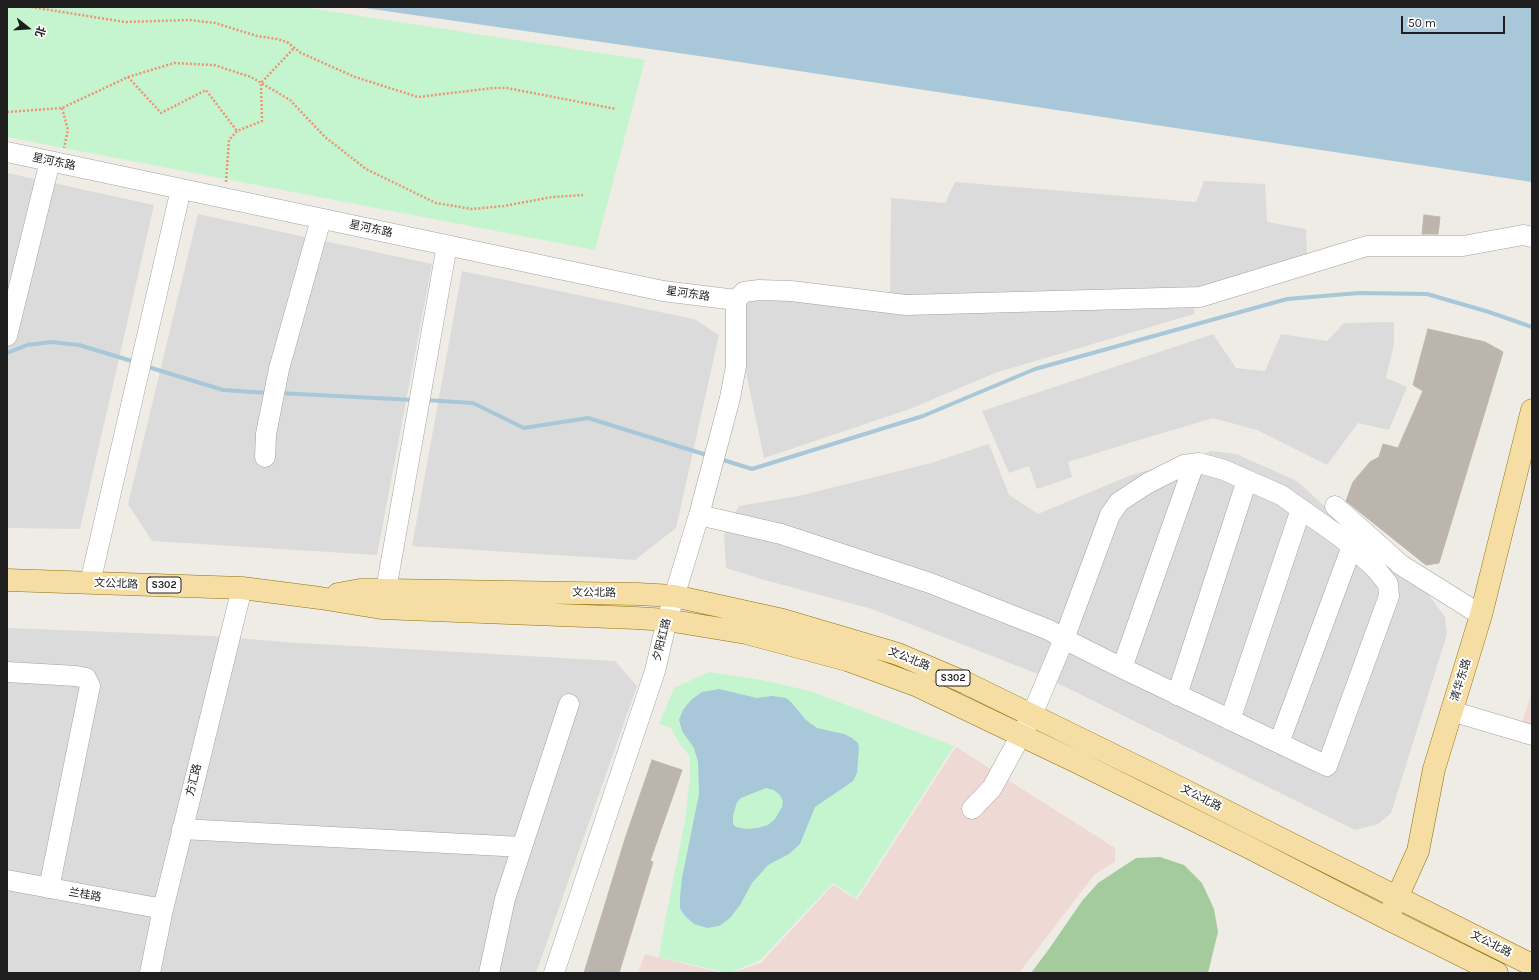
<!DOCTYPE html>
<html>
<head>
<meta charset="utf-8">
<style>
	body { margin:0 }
	#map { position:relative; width:1539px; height:980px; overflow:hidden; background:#eeece5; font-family:Karla,"Noto Sans SC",sans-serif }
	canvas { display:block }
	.frame { position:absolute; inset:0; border:8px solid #1e1e1e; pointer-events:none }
	.north { position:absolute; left:8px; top:8px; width:40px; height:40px; -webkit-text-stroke:3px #fff; paint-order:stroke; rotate:107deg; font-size:11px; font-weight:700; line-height:16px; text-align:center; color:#1e1e1e }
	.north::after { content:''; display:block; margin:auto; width:14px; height:18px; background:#1e1e1e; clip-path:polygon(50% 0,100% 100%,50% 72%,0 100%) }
	.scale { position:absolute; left:1401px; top:16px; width:104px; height:18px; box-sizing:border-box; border:2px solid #1e1e1e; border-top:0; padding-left:5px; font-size:12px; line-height:14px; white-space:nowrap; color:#1e1e1e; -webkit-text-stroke:3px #fff; paint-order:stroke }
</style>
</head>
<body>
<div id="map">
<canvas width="1539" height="980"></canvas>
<div class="frame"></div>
<div class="north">北</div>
<div class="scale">50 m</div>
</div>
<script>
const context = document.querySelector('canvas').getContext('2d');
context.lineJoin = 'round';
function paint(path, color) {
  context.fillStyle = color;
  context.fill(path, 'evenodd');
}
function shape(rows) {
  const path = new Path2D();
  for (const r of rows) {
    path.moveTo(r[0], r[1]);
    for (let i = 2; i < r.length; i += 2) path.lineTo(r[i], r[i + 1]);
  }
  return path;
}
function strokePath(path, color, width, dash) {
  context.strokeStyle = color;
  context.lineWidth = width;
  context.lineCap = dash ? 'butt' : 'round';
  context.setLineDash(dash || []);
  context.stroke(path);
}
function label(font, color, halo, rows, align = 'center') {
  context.font = font + ' Karla,"Noto Sans SC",sans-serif';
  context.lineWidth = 4;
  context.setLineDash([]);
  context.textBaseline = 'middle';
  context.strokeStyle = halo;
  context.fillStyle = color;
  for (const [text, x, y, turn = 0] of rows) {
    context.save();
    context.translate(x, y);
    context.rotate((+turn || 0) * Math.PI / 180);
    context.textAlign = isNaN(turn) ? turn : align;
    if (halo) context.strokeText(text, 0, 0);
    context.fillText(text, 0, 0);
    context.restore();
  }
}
paint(shape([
	[7,173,154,205,80,529,7,528],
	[1204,181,1265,184,1267,222,1306,229,1307,254,1218,287,1194,293,1194,314,995,373,910,409,764,458,743,358,745,296,890,297,891,198,945,203,955,182,1196,202],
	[198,214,432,264,377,555,152,541,128,504],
	[462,271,694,319,719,335,676,528,635,560,412,546],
	[1394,322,1394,344,1386,378,1407,387,1389,430,1358,423,1327,465,1257,430,1213,418,1136,441,1068,462,1072,477,1037,489,1029,466,1009,473,982,411,1213,334,1236,368,1265,371,1281,334,1327,341,1344,323],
	[989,444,1009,495,1038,514,1129,476,1211,451,1236,454,1297,481,1407,581,1428,594,1445,617,1447,634,1391,813,1378,824,1355,830,1043,676,872,609,761,579,726,568,724,535,739,506,798,496,931,463],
	[7,628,213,636,284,642,615,661,637,686,536,973,7,973]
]), '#dcdbdb');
paint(shape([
	[1532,692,1532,727,1522,723],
	[956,747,1115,848,1115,862,1095,874,1019,973,731,973,761,963,833,885,857,900],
	[645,954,722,973,638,973]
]), '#eed9d5');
paint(shape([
	[1160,857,1184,865,1202,883,1214,909,1218,932,1208,973,1031,973,1049,949,1082,901,1098,883,1136,858]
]), '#a4cb9c');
paint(shape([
	[7,7,302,7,645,60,595,250,7,137],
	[709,672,762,680,810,691,954,746,856,898,833,883,760,960,729,973,659,957,665,921,685,820,690,776,690,757,680,744,670,727,659,724,674,688]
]), '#c4f5cf');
paint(shape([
	[358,7,1532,7,1532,182,713,58],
	[719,689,757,698,772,696,786,698,791,702,806,720,817,728,844,734,852,738,858,743,859,748,857,773,853,781,815,807,800,844,789,854,768,865,752,883,740,905,730,918,719,926,707,928,694,924,684,915,680,908,680,897,682,878,699,794,698,762,694,748,682,731,679,720,683,710,691,700,702,692],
	[766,788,774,790,780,795,783,801,782,807,775,819,768,825,757,828,746,829,736,827,733,824,733,816,737,802,741,798]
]), '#a8c7d9');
strokePath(shape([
	[7,353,27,345,51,342,79,345,135,362],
	[145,366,223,390,269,393],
	[279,393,414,400],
	[425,400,473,403,524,428,588,418,710,456],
	[720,459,752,469,923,416,1035,369,1287,299,1359,293,1427,294,1489,312,1532,327]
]), '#a8c7d9', 4);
const building = shape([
	[1424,215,1440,217,1438,234,1422,234,1424,215],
	[1428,329,1485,342,1503,352,1439,563,1426,565,1346,501,1353,482,1370,462,1379,457,1383,444,1398,448,1423,391,1413,385,1428,329],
	[652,760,682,770,650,861,653,862,619,973,584,973,625,839,652,760]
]);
paint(building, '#bbb5ae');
strokePath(building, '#bfb5a8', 1);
const minor = shape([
	[7,152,663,291,736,300],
	[736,300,744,292,759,290,791,291,906,305,1200,297,1367,246,1463,246,1523,235,1532,237],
	[7,336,50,161],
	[265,457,266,434,279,369,321,219],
	[1335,506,1401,565,1481,615],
	[699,515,781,534,930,583,1049,630,1064,639,1122,668,1327,766,1389,596,1388,584,1376,569,1342,538,1281,495,1224,470,1199,463,1184,465,1148,483,1119,502,1110,515,1064,639,1032,715,992,788,972,809],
	[90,583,181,189],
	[381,606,386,590,447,245],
	[1122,668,1194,464],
	[7,672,76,676,86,678,90,686,49,888],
	[1177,695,1247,480],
	[1451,711,1532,735],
	[1230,720,1301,509],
	[1279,743,1352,546],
	[182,829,522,847],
	[7,880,163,909],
	[150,973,163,909,242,588],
	[489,973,505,899,569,704],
	[554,973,655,671,667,620,699,515,730,398,736,366,736,300]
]);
const major = shape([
	[7,580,242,588,320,598,381,608,636,618,667,620,746,633,847,660,918,686,1077,762,1246,846,1388,919,1497,973],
	[338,594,360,590,386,590,638,594,674,596,783,620,898,654,966,683,1158,777,1532,965],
	[1391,911,1418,851,1434,769,1481,615,1532,410]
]);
strokePath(minor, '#a2a2a2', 21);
strokePath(major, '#8d740b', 23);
strokePath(shape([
	[31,7,125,22,189,20,215,23,257,36,277,39,287,42,301,53,355,77,418,97,493,88,507,88,616,109],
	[128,77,161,113,206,90,237,131],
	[62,108,68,130,64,148],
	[7,112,62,108,128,77,174,63,214,65,251,77,290,100,325,137,366,169,436,203,472,209,504,206,552,197,583,195],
	[226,182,229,140,237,131,262,121,261,83,294,48]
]), '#f09274', 2.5, [2, 2]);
strokePath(minor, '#fff', 20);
strokePath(major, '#f5dda3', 22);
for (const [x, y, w] of [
	[164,585,34],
	[953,678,34]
]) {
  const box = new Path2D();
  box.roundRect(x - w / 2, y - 8, w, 16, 3);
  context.fillStyle = '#fff';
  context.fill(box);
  strokePath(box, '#1e1e1e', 1);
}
label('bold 10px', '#1e1e1e', null, [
	["S302",164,585],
	["S302",953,678]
]);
label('11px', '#1e1e1e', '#fff', [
	["星河东路",54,162,12],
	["星河东路",371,229,12],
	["星河东路",688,294,8],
	["文公北路",116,584,2],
	["文公北路",594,593,1],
	["夕阳红路",662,640,-76],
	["文公北路",909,659,22],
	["清华东路",1461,680,-73],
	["方汇路",194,780,-76],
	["文公北路",1201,798,27],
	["兰桂路",85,895,10],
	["文公北路",1491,944,27]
]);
</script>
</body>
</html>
